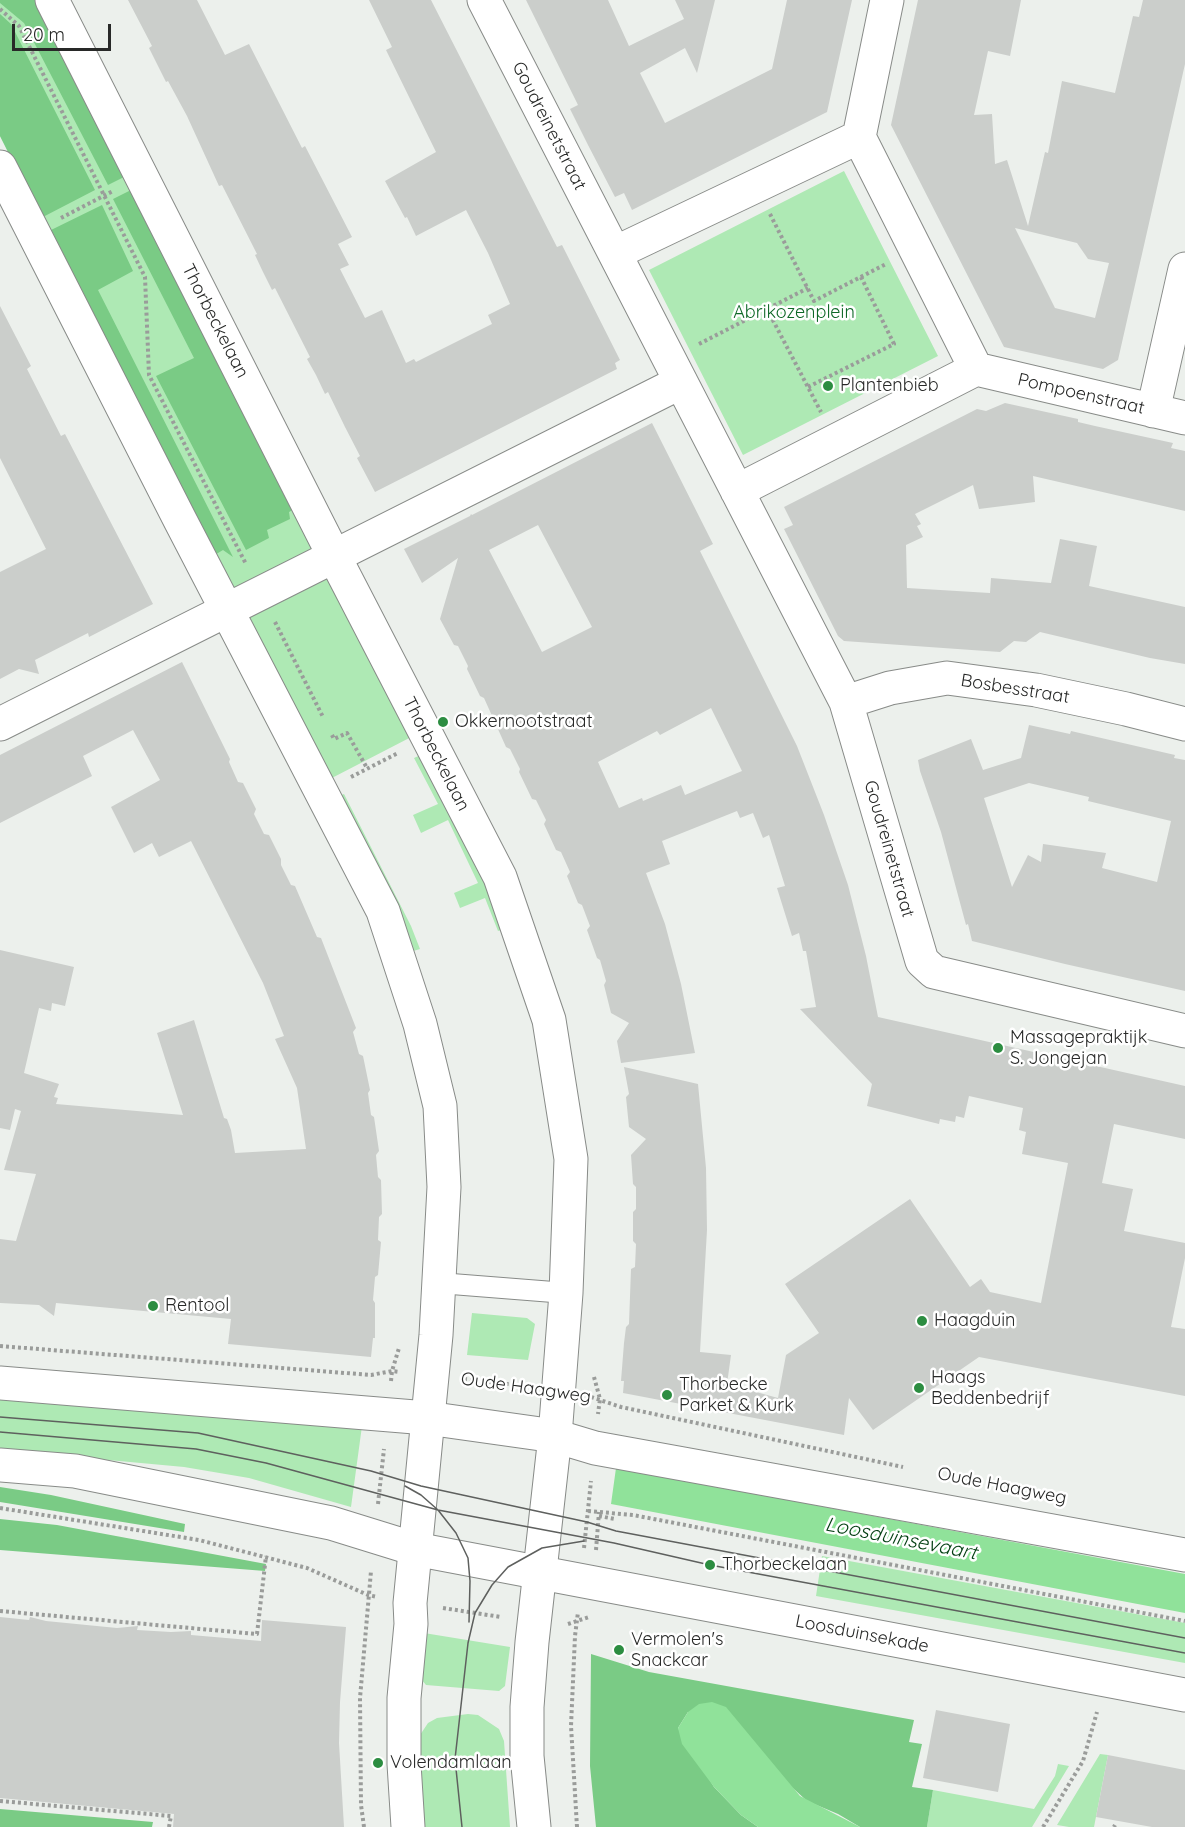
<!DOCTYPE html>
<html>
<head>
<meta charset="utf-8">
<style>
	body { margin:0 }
	#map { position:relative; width:1185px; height:1827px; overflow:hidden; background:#ecf0ec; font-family:Quicksand,sans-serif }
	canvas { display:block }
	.scale { position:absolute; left:12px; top:24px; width:99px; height:27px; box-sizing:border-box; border:3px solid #282928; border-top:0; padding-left:8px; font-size:18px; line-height:21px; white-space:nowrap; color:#282928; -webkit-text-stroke:4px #fff; paint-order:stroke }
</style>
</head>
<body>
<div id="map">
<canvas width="1185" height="1827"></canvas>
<div class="scale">20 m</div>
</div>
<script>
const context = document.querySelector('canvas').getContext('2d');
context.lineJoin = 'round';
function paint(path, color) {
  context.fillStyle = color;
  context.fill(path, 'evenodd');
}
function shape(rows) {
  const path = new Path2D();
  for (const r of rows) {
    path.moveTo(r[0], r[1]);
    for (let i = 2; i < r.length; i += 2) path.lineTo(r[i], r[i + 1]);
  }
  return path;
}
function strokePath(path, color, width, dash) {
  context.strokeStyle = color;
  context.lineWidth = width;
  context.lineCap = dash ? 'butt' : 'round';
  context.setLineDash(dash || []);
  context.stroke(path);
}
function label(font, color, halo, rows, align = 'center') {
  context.font = font + ' Quicksand,sans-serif';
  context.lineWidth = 5;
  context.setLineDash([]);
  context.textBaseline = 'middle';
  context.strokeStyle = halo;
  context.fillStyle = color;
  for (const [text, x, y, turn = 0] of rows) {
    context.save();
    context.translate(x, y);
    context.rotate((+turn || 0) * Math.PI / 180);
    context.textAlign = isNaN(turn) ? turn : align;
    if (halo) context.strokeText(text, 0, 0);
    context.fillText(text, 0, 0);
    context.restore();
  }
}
paint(shape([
	[0,0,41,0,417,734,328,780,0,136],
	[844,171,938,356,743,455,649,270],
	[425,753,506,928,498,931,485,898,460,908,454,893,478,883,448,820,421,833,413,815,438,804,414,758],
	[344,794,411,926,420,949,410,952,337,797],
	[472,1313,527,1318,535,1324,528,1360,467,1355],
	[0,1393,362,1426,351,1507,249,1478,184,1467,0,1450],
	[822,1556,1185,1623,1185,1663,816,1596],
	[424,1633,510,1647,505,1686,499,1691,426,1685,421,1679],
	[468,1714,478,1715,499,1729,504,1741,510,1827,422,1827,420,1814,420,1735,428,1723,437,1718],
	[1100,1754,1108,1755,1094,1827,1069,1827,1057,1825],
	[1058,1764,1069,1766,1032,1827,927,1827,933,1790,1034,1809,1055,1776]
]), '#aee9b4');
paint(shape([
	[0,0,41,0,132,173,108,185,24,23,0,3],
	[0,14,11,24,95,190,41,218,0,136],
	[139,186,300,506,289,512,290,519,267,530,269,538,246,550,156,376,194,358,113,199],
	[102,205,133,271,98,290,233,557,223,550,213,556,49,231],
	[0,1487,51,1495,185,1524,184,1532,0,1502],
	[0,1519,57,1525,266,1564,265,1571,0,1550],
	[591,1654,649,1672,914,1720,909,1742,922,1744,912,1787,933,1790,927,1827,860,1827,838,1814,807,1801,795,1790,688,1712,678,1728,714,1787,741,1815,758,1827,596,1827,590,1766],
	[0,1809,153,1822,152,1827,0,1827]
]), '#7acb85');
paint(shape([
	[616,1468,1185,1574,1185,1613,611,1504],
	[712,1702,726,1707,800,1796,860,1827,758,1827,741,1815,714,1787,682,1744,678,1728,688,1712,699,1704]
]), '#90e29a');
paint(shape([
	[128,0,197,0,225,55,249,44,302,148,305,146,352,237,338,244,349,265,340,269,365,318,382,310,406,363,414,359,416,362,492,324,488,315,510,304,488,253,466,210,416,236,407,217,405,218,385,181,436,152,386,50,392,47,369,0,431,0,557,247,562,245,620,360,615,363,617,369,375,492,357,458,360,456,345,427,328,392,325,394,316,375,307,359,310,357,275,288,272,290,263,272,255,255,257,254,222,185,219,186,187,116,168,81,166,82,149,48,152,46],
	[526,0,608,0,629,46,684,19,675,0,715,0,697,73,685,48,640,73,665,123,772,69,787,0,852,0,827,112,632,210,624,193,615,197,588,145,570,109,578,105],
	[918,0,1021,0,1010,56,988,51,974,115,992,114,995,164,1007,160,1028,226,1045,152,1048,153,1062,81,1115,93,1133,16,1139,17,1143,0,1185,0,1185,64,1176,104,1118,360,1103,369,1004,347,891,125],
	[1015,228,1077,243,1088,259,1109,263,1095,318,1055,308],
	[0,306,31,366,27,369,61,436,65,434,153,604,89,637,88,633,35,660,39,674,19,669,0,679,0,572,46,549,0,458],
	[1005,403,1078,419,1078,422,1095,426,1173,443,1171,448,1185,451,1185,511,1033,476,1035,502,979,509,973,485,915,514,921,524,917,526,923,537,906,545,907,588,990,593,991,578,1051,583,1060,539,1097,546,1089,586,1185,607,1185,664,1150,658,1040,632,1026,642,1014,641,1000,652,844,641,838,636,784,529,793,525,784,507,977,409,986,411],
	[652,423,713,544,700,551,797,746,824,815,848,885,866,956,878,1017,1185,1086,1185,1139,1114,1124,1102,1183,1133,1189,1124,1231,1185,1243,1185,1258,1171,1327,1185,1329,1185,1396,979,1357,873,1430,849,1398,844,1435,623,1393,624,1381,621,1381,624,1343,626,1327,629,1324,631,1269,635,1267,636,1244,633,1241,633,1212,636,1209,636,1187,633,1184,631,1155,646,1139,629,1127,626,1097,629,1094,624,1067,698,1084,706,1168,707,1230,700,1352,731,1355,727,1384,778,1398,786,1355,819,1333,785,1284,910,1199,970,1287,981,1279,990,1292,1041,1303,1068,1163,1022,1154,1026,1132,1019,1130,1023,1108,969,1096,964,1118,956,1116,955,1122,940,1119,939,1124,867,1106,872,1084,800,1009,816,1007,806,951,803,951,799,933,792,936,777,888,785,886,769,835,763,838,753,813,740,818,737,811,662,841,670,864,646,873,665,924,681,984,695,1053,621,1063,617,1041,629,1023,611,1013,604,985,606,981,600,960,597,958,587,930,590,926,582,905,578,903,567,876,570,872,561,852,556,850,544,824,546,820,536,800,532,799,519,772,520,769,510,749,506,747,484,698,480,696,467,669,468,666,458,646,454,645,440,619,458,558,422,583,404,549,470,516,471,514,472,515],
	[538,525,592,627,542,652,489,550],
	[711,708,742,771,685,795,681,785,643,801,642,798,619,808,598,762,657,731,660,735],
	[182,662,230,759,229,762,238,782,243,783,256,809,254,814,264,834,269,835,281,859,281,865,291,885,295,886,317,937,321,938,356,1028,353,1032,359,1054,363,1056,370,1090,368,1093,371,1115,374,1117,379,1151,376,1155,378,1177,381,1180,382,1214,379,1217,378,1240,381,1242,378,1275,375,1277,373,1300,375,1303,375,1338,373,1338,371,1357,228,1344,231,1319,56,1303,54,1316,39,1305,0,1303,0,1239,16,1241,36,1174,4,1170,21,1111,15,1109,10,1130,0,1128,0,950,74,967,65,1006,52,1003,51,1011,39,1008,24,1073,59,1084,54,1097,58,1098,56,1104,183,1115,157,1033,194,1020,224,1118,227,1119,231,1130,235,1153,306,1149,297,1088,275,1039,284,1036,263,983,191,841,159,857,152,843,134,853,111,807,160,780,133,730,83,756,92,776,0,823,0,755],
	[1029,725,1070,734,1071,731,1175,755,1174,758,1185,760,1185,991,1065,964,972,941,968,924,966,925,941,832,920,771,918,760,971,739,983,770,1021,758],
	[1029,783,1089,797,1088,801,1171,821,1157,882,1102,868,1106,853,1043,844,1041,862,1028,855,1012,887,984,798],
	[0,1617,29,1620,30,1617,46,1621,117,1628,138,1626,137,1630,171,1632,191,1631,191,1635,261,1641,262,1620,346,1627,340,1702,339,1743,344,1827,173,1827,174,1814,0,1798],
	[936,1710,1010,1724,998,1792,923,1778],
	[1108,1755,1185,1770,1185,1827,1152,1827,1096,1817]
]), '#cbcecb');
const service = shape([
	[439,1283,566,1293]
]);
const minor = shape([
	[484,0,846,702,922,961,934,972,1185,1031],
	[859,137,887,0],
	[615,253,859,137],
	[976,369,1185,418],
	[1153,411,1185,269],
	[737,491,976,369,859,137],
	[846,702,890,688,947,678,1036,690,1126,709,1185,724],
	[0,724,681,382]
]);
const tertiary = shape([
	[52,0,334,556,500,877,549,1020,571,1159,566,1293,555,1436,532,1642,527,1707,527,1756,534,1827],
	[0,167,180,520,383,911,420,1024,440,1106,444,1187,436,1335,410,1603,411,1624,404,1698,404,1764,408,1827]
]);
const secondary = shape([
	[0,1383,427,1418,555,1436,595,1448,1185,1555],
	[0,1465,75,1471,331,1523,415,1549,1185,1695]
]);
strokePath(service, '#888b88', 22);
strokePath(minor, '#888b88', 35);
strokePath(tertiary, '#888b88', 35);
strokePath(secondary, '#888b88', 35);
strokePath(shape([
	[0,9,19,26,145,277,149,375,246,564],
	[770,214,814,301,886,264],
	[61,218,113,191],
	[767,309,821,412],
	[699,344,808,288],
	[808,387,894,344,861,277],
	[275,622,323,717],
	[332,735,334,739,347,733,367,768],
	[351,777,398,753],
	[0,1346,371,1375,392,1371,400,1372],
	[594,1377,600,1399,598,1414],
	[464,1379,525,1386],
	[391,1381,392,1371,399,1348],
	[591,1397,621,1407,903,1467],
	[378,1504,384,1449],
	[0,1508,199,1540,307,1568,368,1595,377,1597],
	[588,1511,633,1515,1185,1621],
	[599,1516,615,1519],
	[584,1548,591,1481],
	[596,1550,599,1512],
	[443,1608,501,1617],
	[0,1611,257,1634,266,1556],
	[568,1624,589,1617],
	[0,1801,171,1816,169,1827],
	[364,1827,361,1805,360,1698,371,1571],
	[577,1827,571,1726,575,1636,578,1612],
	[1043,1827,1083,1761,1097,1712],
	[1114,1827,1115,1825]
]), '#9a9c9a', 4, [3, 3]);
strokePath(service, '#fff', 20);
strokePath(minor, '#fff', 33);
strokePath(tertiary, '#fff', 33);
strokePath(secondary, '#fff', 33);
strokePath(shape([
	[0,1417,198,1433,371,1471,421,1486,587,1522,616,1531,1185,1638],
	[0,1432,196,1449,266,1463,438,1510,614,1543,710,1565,1185,1653],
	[405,1486,421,1495,438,1510,456,1533,468,1558,470,1581,469,1622],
	[462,1827,455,1759,468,1643,475,1613,492,1585,508,1567,542,1548,584,1541]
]), '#5e605e', 1.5);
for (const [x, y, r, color] of [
	[828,386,6,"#2c8d41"],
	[443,722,6,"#2c8d41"],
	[998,1048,6,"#2c8d41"],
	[153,1306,6,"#2c8d41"],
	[922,1321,6,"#2c8d41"],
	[919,1388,6,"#2c8d41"],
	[667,1395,6,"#2c8d41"],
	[710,1565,6,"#2c8d41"],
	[619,1650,6,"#2c8d41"],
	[378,1763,6,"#2c8d41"]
]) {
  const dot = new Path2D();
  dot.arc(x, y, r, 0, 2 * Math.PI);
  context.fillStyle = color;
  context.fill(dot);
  strokePath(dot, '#fff', 2);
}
label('18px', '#282928', '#fff', [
	["Goudreinetstraat",549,126,63],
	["Thorbeckelaan",215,321,63],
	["Pompoenstraat",1081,394,13],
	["Bosbesstraat",1015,689,9],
	["Thorbeckelaan",436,754,63],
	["Goudreinetstraat",889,849,74],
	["Oude Haagweg",526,1388,8],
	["Oude Haagweg",1002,1486,11],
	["Loosduinsekade",862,1634,11]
]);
label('18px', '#0e6827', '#fff', [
	["Abrikozenplein",794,313]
]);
label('18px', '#282928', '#fff', [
	["Plantenbieb",840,386],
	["Okkernootstraat",455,722],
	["Massagepraktijk",1010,1038],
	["S. Jongejan",1010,1059],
	["Rentool",165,1306],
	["Haagduin",934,1321],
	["Haags",931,1378],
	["Beddenbedrijf",931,1399],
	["Thorbecke",679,1385],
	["Parket & Kurk",679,1406],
	["Thorbeckelaan",722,1565],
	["Vermolen's",631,1640],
	["Snackcar",631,1661],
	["Volendamlaan",390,1763]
], 'left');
label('italic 20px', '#003d10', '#fff', [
	["Loosduinsevaart",901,1539,11]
]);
</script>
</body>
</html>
